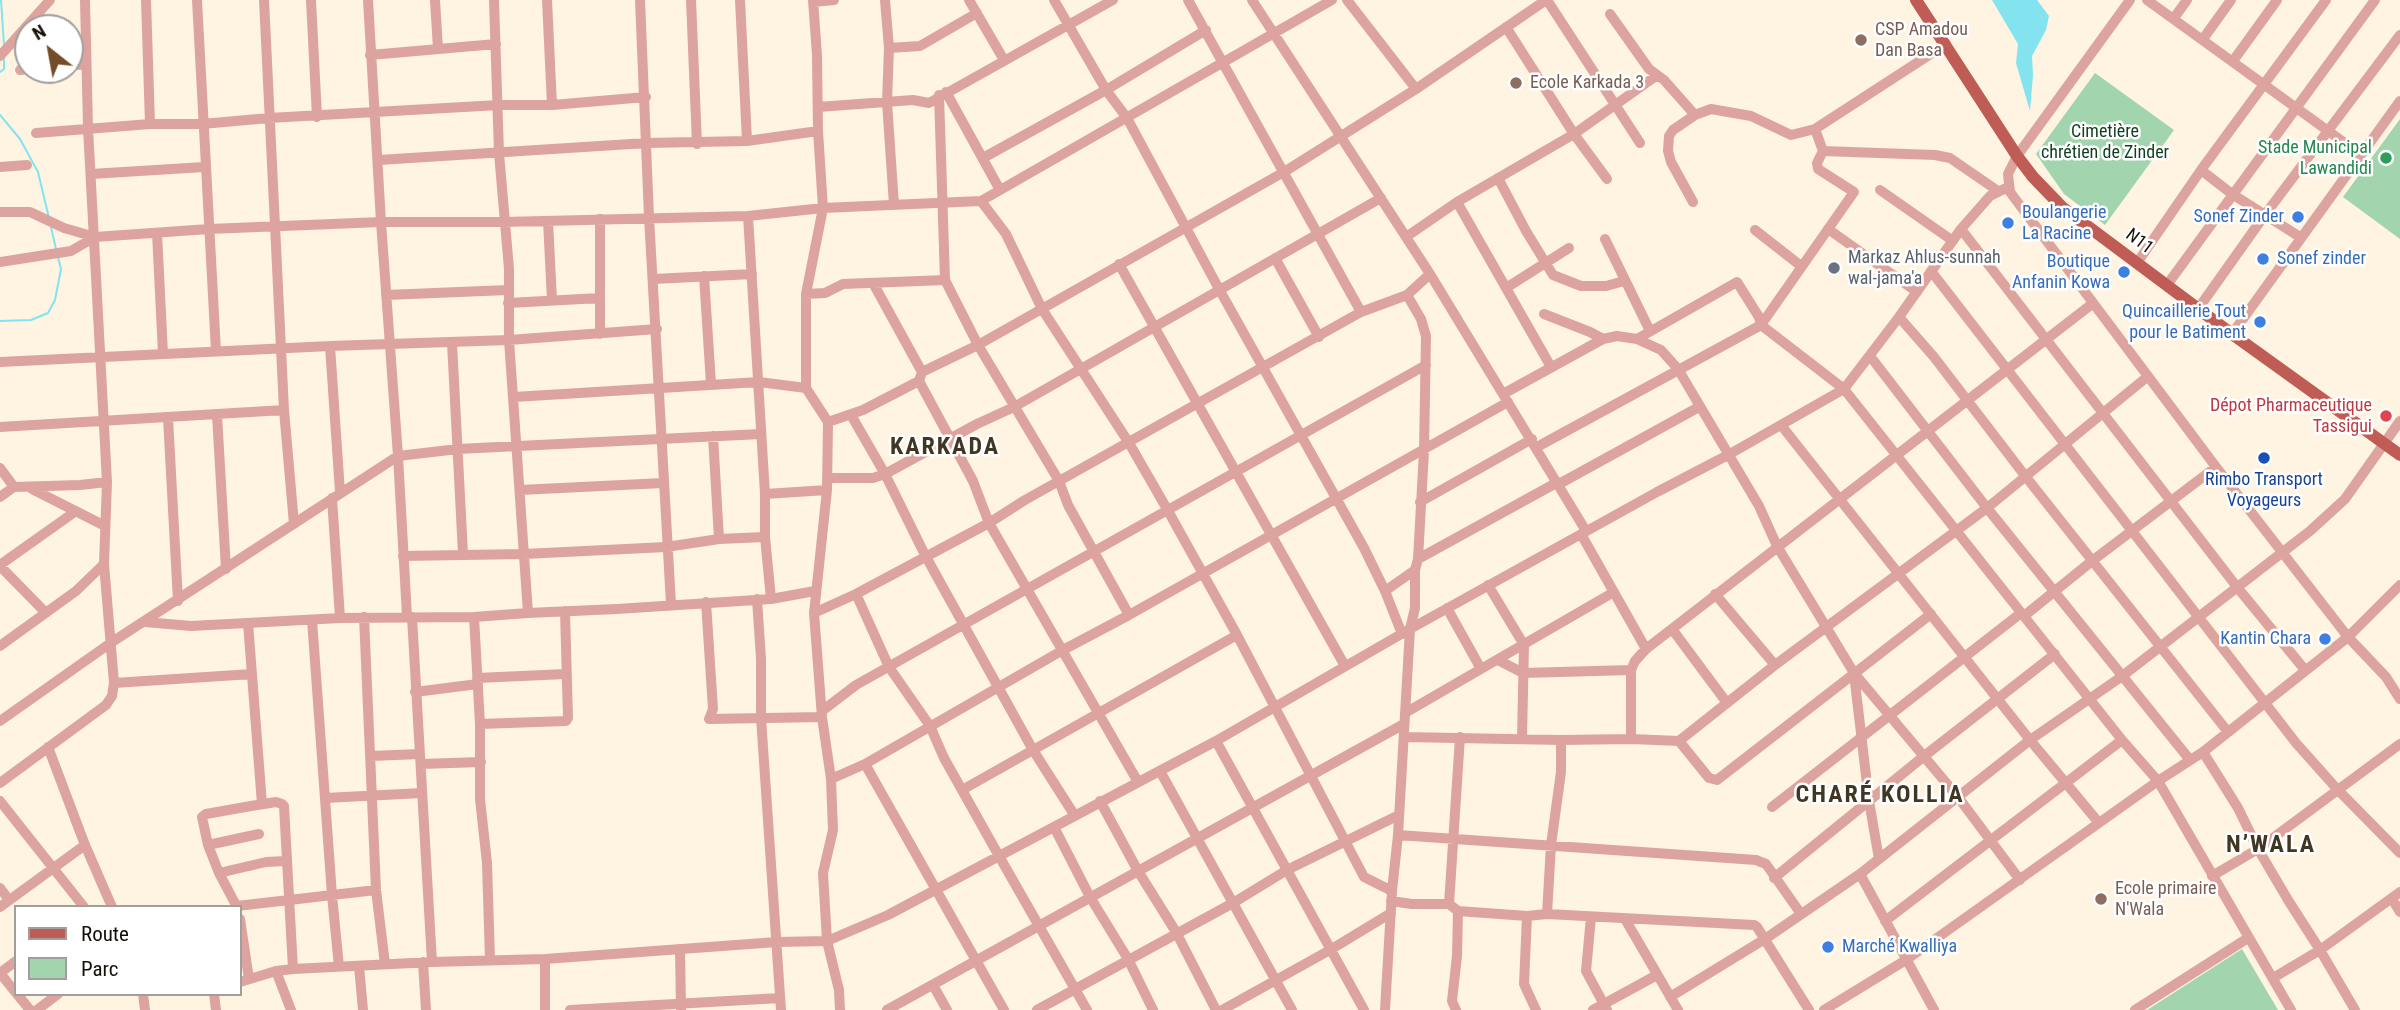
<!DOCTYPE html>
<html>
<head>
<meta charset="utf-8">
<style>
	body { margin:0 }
	#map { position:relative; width:2400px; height:1010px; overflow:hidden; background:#fef4e1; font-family:"Roboto Condensed",sans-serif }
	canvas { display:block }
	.legend { position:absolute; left:14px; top:905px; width:228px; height:91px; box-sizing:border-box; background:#fff; border:2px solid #a19f9c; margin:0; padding:9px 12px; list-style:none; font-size:21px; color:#140f08 }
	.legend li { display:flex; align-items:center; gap:14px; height:35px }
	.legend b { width:35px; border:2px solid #a19f9c }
	.north { position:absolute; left:14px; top:14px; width:70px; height:70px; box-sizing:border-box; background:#fff; border:2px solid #a19f9c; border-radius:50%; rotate:329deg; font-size:19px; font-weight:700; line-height:28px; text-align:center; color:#140f08 }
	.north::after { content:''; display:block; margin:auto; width:24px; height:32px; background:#734d2a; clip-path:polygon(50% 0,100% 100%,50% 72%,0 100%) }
</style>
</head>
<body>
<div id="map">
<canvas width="2400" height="1010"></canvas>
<ul class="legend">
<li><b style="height:9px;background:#c05c56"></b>Route</li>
<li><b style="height:19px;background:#a2d4ad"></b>Parc</li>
</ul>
<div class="north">N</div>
</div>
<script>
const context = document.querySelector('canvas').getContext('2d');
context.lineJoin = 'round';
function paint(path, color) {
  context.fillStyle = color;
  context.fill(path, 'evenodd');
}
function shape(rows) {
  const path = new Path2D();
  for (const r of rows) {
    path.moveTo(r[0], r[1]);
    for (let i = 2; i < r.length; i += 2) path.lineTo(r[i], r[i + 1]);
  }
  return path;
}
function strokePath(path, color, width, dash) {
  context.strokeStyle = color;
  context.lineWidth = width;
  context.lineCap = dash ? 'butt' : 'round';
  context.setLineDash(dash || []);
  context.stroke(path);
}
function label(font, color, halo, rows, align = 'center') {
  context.font = font + ' "Roboto Condensed",sans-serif';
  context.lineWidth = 5;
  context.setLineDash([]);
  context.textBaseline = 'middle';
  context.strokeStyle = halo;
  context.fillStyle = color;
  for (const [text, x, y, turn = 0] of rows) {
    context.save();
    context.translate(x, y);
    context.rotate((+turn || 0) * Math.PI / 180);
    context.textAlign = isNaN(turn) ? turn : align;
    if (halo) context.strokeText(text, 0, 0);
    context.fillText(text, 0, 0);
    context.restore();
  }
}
paint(shape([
	[2095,73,2174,130,2105,225,2064,194,2036,154],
	[2400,119,2400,239,2343,197],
	[2242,949,2278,1010,2147,1010]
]), '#a2d4ad');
paint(shape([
	[1992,0,2037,0,2049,16,2046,30,2032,56,2033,75,2030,111,2016,63,2018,44]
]), '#83e3ef');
strokePath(shape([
	[1,0,4,45],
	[0,72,4,69,4,58],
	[0,115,20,139,38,172,49,218],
	[51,227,56,249],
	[0,321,31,320,48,313,55,300,61,269,58,257]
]), '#83e3ef', 2);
strokePath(shape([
	[146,0,150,124],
	[197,0,216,351],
	[264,0,284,410,294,524],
	[311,0,317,117],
	[368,0,381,222,398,456,407,616],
	[435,0,438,49],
	[494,0,499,153,509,269,509,340,528,613,617,609,771,599,815,591],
	[547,0,552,105],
	[640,0,649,217,671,604],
	[691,0,697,144],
	[740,0,747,141],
	[813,0,817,55,818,131,823,208,806,294,806,388,828,422,827,490,814,613,822,717,831,779,833,830,823,873,827,941,839,990,840,1010],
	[885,0,889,48,887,102,894,205],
	[969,0,1004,60],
	[1054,0,1106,90,1127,118,1219,289,1364,548,1385,591,1402,634],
	[1188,0,1361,312],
	[1252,0,1430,274,1586,531],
	[1347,0,1416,89],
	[1547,0,1640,143],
	[2130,0,2017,156,2008,174,2010,192,2216,467,2348,637,2386,677,2400,699],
	[2147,0,2360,154],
	[814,2,834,0],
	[1610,14,1649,69,1664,80,1695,115],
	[2174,18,2187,0],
	[1506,27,1574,134,1607,179],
	[2203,39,2231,0],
	[889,48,920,46,977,13],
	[370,55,496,44],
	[0,56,50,0],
	[2233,61,2277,0],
	[70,65,86,64],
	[20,70,28,69],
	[946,92,1000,190],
	[939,95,945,280],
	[818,107,913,100,929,103,1113,0],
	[1815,129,1946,44],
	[36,133,150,124,202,124,269,118,499,105,552,105,646,97],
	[1823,151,1935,155,1950,158,1998,191],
	[983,158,1106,90,1206,30],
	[379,160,647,143,747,141,818,131],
	[0,167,27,165],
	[2201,170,2232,194,2300,237],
	[91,174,204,167],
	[1498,178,1526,231,1553,275,1581,286,1606,286,1624,281],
	[1880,190,1953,241],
	[981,201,1006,234,1042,309,1129,443,1167,509,1237,635,1364,877,1392,891],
	[1457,202,1551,367],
	[0,212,30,212,64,228,95,237,209,229,381,222,503,222,748,216,823,208,981,201,1332,0],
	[748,216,765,494,765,537,771,599],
	[600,219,600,334],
	[548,221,552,300],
	[1828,229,1917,292],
	[1961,229,2237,587,2305,670],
	[1755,230,1801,266],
	[157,233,163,354],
	[1406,237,1457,202,1574,134,1656,76],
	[1605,239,1650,331],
	[1275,258,1319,337],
	[0,262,71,251,95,237],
	[2137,263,2201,170,2326,0],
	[1119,264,1345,666],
	[1931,271,2296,743,2337,789,2400,853],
	[704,276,711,384],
	[654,279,752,274],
	[873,283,922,372],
	[2167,285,2375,0],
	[1506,288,1569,248],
	[806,294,825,293,843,284,945,280,978,345,1059,481,1068,505,1129,615],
	[386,295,508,290],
	[508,303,600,298],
	[2198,309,2264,216,2400,35],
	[1544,314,1590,332,1603,339],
	[1899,317,1934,357,2026,477,2228,732],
	[2232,334,2400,101],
	[1637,339,1737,282,1759,317,1761,325,1844,389,2122,740,2158,781,2291,1010],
	[452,343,463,554],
	[330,346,340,492],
	[1870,356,1987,508,2190,760],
	[0,362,330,346,509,340,657,329],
	[919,381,973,481,989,523,1138,782],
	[1503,394,1603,339,1617,336,1637,339,1661,350,1678,369,1759,506,1777,546,1854,673,1958,797,2020,880],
	[514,397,759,382,806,388],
	[217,415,226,569],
	[851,415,885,474,925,555,1033,750,1075,816],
	[168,418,178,601],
	[828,422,863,410,919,381,922,372,978,345,1284,172,1416,89,1546,0],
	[1781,425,2030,740,2099,823],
	[0,427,284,410],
	[713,436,719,539],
	[1537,447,1761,325,1854,192,1818,169,1817,163,1823,151,1815,129,1791,135,1751,116,1711,109,1695,115,1673,130,1669,136,1668,151,1671,162,1693,202],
	[0,468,14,487],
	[827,478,873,478,885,474,977,424,1014,407,1381,198],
	[1559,484,1699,407],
	[32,489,105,526],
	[520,490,663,483],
	[765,494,827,490],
	[0,497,14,487,80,485,107,482],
	[332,498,340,618],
	[1420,502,1532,439],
	[1581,534,1646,649],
	[403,556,524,554,666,547,719,539,765,537],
	[1418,559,1558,482],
	[0,565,76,511],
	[0,566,46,613],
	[1488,585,1524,645,1522,739],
	[1385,591,1415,570],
	[856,594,889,667,930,726,944,758,999,856,1087,1010],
	[1715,594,1775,665],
	[757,599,761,659,761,718,781,1010],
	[706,602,713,709,709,719,822,717],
	[1447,608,1481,669],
	[814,613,856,594,989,523,1025,500,1361,312,1407,295,1430,274],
	[2024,616,2092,561,2216,467],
	[364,617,376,890,385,964],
	[412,617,432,962],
	[474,617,480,724,480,799,487,863,490,960],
	[312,620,332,895,339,967],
	[145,622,191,626,340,618,474,617,528,613],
	[248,623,262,804],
	[1672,629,1727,703],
	[0,646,76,591,104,564],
	[1498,660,1523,673,1631,670],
	[1854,674,1869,801,1879,859],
	[477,678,566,674],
	[114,683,252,674],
	[415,692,478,684],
	[822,711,856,685,1426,365],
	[1405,713,1614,592],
	[0,721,112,642,398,456,458,449,761,434],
	[480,724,566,721,568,718,565,611],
	[1404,737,1561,740,1631,739,1679,741,1775,665,1987,508,2147,377],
	[1631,739,1631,670,1635,661,1646,649,2092,304],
	[1216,741,1364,1010],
	[1679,741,1709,778,1717,780,1931,614],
	[48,747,85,845,112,907],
	[2203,752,2238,808,2258,849,2288,900,2320,950,2355,1010],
	[371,756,420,754],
	[421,764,481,762],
	[865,764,1004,1010],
	[1160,771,1292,1010],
	[831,779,865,764,1063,650,1129,615,1508,402],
	[0,783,106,705,112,696,114,683,104,564,107,482,88,128,85,0],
	[962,790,1237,635],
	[325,798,422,793],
	[0,801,84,907],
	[1100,801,1138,871,1176,932,1216,1010],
	[1772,807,2021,613],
	[1054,827,1090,897,1128,959,1153,1010],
	[1398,835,1756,860,1766,864,1801,914],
	[208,845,259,834],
	[219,873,266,862,286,861],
	[1860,874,1934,1010],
	[2212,876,2258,849,2400,744],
	[1774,878,1923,757,2055,654],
	[0,888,9,900],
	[2392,899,2400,912],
	[1391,901,1412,904,1449,904,1458,911,1527,916,1547,914,1754,925,1757,927,1809,1010],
	[1449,904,1460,737],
	[237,906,376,890],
	[0,907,85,845],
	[237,907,219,873,208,845,202,817,206,814,251,806,276,802,282,804,284,806,293,969],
	[1547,914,1551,845,1561,772,1561,740],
	[1527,916,1524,984,1536,1010],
	[1591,917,1586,971,1607,1010],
	[240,919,249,979],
	[1625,919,1678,1010],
	[1885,921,2122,740],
	[680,949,681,1010],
	[545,959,545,1010],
	[423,962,426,1010],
	[359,966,363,1010],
	[276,971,291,1010],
	[0,973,16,993],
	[0,973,16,961],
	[2273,978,2320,950,2400,892],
	[240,982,276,971,293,969,432,962,545,959,777,942,827,941,888,915,1216,741,1410,629,1657,492,1728,455,1844,389,1899,317,1961,229,1990,196,2008,187],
	[933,985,947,1010],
	[17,994,30,1010],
	[143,994,145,1010],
	[214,994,216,1010],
	[1670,997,1765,939,1860,874,2030,740,2121,677,2310,531,2345,499,2400,421],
	[37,1010,58,994],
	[570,1010,780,998],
	[887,1010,1404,724],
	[1037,1010,1233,903,1287,870,1399,815],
	[1222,1010,1330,950,1391,913],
	[1385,1010,1392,891,1398,835,1410,629,1415,608,1415,570,1418,559,1424,451,1426,336,1421,319,1407,295],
	[1456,1010,1452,1001,1457,956,1458,911],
	[1593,1010,1657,975],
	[1824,1010,1906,960,2158,781,2203,752,2348,637,2400,585],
	[2135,1010,2248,938]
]), '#dda49f', 10);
strokePath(shape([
	[1916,0,2017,156,2033,177,2062,207,2232,334,2400,455]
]), '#c05c56', 12);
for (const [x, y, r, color] of [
	[1861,40,7,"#8d6e63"],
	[1516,83,7,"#8d6e63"],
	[2386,158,7,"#2e9e5b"],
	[2298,217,7,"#3f7fe0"],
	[2008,223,7,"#3f7fe0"],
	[2263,259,7,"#3f7fe0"],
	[1834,268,7,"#6b7280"],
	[2124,272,7,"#3f7fe0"],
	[2260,322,7,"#3f7fe0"],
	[2386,416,7,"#e0444e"],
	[2264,458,7,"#1a4fb4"],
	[2325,639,7,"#3f7fe0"],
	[2101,899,7,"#8d6e63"],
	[1828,947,7,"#3f7fe0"]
]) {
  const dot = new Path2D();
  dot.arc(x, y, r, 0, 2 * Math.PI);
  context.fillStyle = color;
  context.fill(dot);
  strokePath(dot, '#fff', 2.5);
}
label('18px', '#785e54', '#fff', [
	["CSP Amadou",1875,30],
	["Dan Basa",1875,51],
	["Ecole Karkada 3",1530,83],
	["Ecole primaire",2115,889],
	["N'Wala",2115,910]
], 'left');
label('18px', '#0f3e20', '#fff', [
	["Cimetière",2105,132],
	["chrétien de Zinder",2105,153]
]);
label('18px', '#27864d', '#fff', [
	["Stade Municipal",2372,148],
	["Lawandidi",2372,169]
], 'right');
label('18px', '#366cbe', '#fff', [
	["Boulangerie",2022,213,"left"],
	["La Racine",2022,234,"left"],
	["Sonef Zinder",2284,217],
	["Sonef zinder",2277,259,"left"],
	["Boutique",2110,262],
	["Anfanin Kowa",2110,283],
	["Quincaillerie Tout",2246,312],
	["pour le Batiment",2246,333],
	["Kantin Chara",2311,639],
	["Marché Kwalliya",1842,947,"left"]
], 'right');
label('18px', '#140f08', '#fff', [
	["N11",2139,242,37]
]);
label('18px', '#5b616d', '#fff', [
	["Markaz Ahlus-sunnah",1848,258],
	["wal-jama'a",1848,279]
], 'left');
label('18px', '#be3a42', '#fff', [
	["Dépot Pharmaceutique",2372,406],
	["Tassigui",2372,427]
], 'right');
label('18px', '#164399', '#fff', [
	["Rimbo Transport",2264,480],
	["Voyageurs",2264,501]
]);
context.letterSpacing = '2px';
label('bold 24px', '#403624', '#fff', [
	["KARKADA",945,448],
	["CHARÉ KOLLIA",1880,796],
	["N’WALA",2271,846]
]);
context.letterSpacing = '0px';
</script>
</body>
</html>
